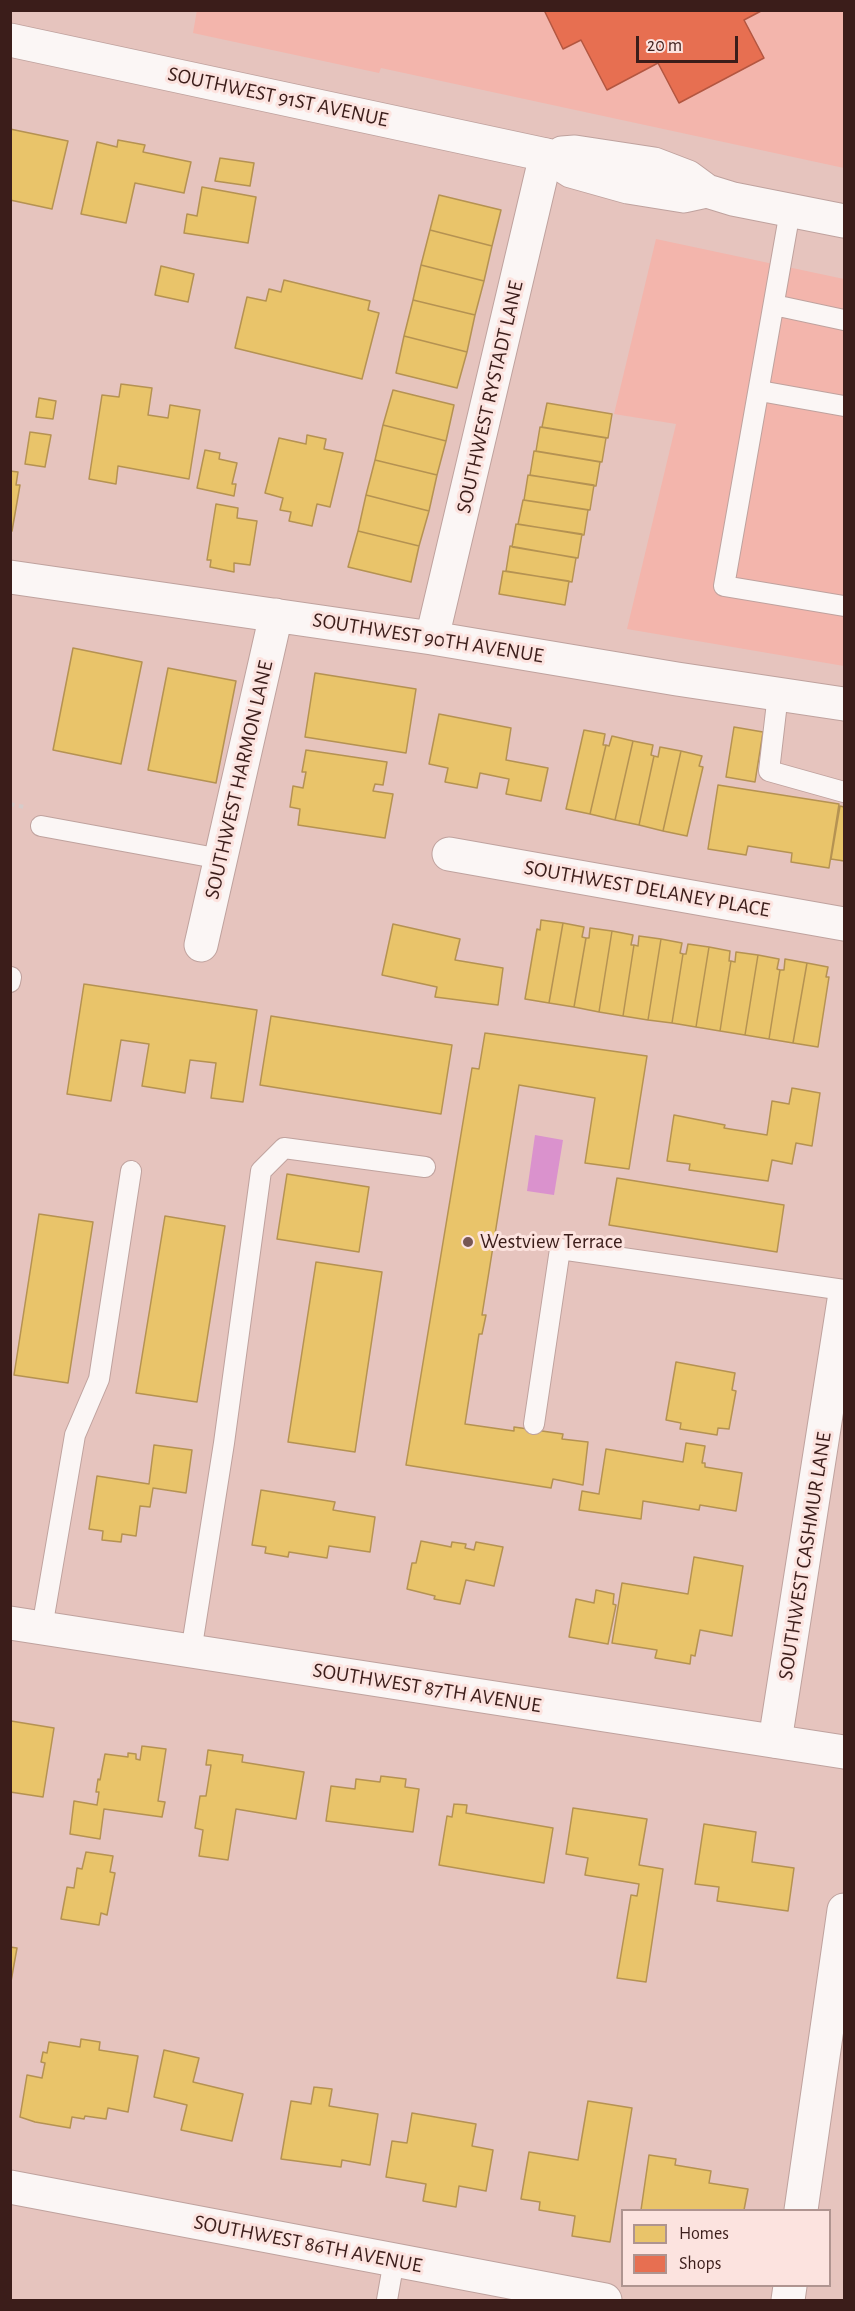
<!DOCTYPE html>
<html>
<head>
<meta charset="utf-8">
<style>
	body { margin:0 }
	#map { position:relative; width:855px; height:2311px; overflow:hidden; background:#e6c4be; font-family:"Alegreya Sans",sans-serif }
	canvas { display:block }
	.frame { position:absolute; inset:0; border:12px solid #3b1d1a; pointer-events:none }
	.legend { position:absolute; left:621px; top:2209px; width:210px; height:78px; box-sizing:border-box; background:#fce3df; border:2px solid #af9490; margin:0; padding:8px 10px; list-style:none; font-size:18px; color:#3b1d1a }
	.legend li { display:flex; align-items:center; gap:12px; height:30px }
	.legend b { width:30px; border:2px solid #af9490 }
	.scale { position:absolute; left:636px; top:36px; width:102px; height:27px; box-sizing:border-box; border:3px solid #3b1d1a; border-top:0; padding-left:8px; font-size:18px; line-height:21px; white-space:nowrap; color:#3b1d1a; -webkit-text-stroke:4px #fce3df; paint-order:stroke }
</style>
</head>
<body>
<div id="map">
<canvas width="855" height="2311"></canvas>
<div class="frame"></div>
<ul class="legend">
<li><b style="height:16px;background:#e9c46a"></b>Homes</li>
<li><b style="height:16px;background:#e76f51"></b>Shops</li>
</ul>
<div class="scale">20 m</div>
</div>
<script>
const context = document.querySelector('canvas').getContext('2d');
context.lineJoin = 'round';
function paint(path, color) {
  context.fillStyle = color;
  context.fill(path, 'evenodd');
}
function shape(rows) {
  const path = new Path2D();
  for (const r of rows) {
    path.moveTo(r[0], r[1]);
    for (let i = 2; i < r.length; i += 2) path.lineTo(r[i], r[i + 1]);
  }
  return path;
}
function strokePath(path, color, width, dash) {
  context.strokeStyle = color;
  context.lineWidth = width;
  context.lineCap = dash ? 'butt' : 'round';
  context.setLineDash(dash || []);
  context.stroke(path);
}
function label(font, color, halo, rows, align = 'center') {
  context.font = font + ' "Alegreya Sans",sans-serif';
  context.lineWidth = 6;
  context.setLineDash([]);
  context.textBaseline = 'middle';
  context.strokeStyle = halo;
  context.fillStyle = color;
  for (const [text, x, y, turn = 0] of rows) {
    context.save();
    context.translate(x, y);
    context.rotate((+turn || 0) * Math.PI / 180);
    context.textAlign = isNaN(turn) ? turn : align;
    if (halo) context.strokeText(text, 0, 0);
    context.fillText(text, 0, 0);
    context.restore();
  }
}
paint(shape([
	[197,10,844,11,844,168,381,68,379,73,193,33],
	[656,239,844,279,844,666,627,629,676,424,614,414]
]), '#f3b5ac');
paint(shape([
	[535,1135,563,1140,554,1195,527,1191]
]), '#da92cd');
const homes = shape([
	[10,129,68,141,52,209,10,200,10,129],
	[118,140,145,145,143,152,191,162,184,193,135,183,126,223,81,214,97,142,117,147,118,140],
	[220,158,254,163,250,186,215,181,220,158],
	[202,187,256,197,248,243,184,233,187,214,197,216,202,187],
	[439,195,501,210,492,246,430,230,439,195],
	[430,230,492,246,484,281,421,265,430,230],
	[421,265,484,281,475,315,413,300,421,265],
	[161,266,194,274,188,302,155,295,161,266],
	[284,280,370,301,368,310,379,313,362,379,235,348,247,297,266,301,269,289,281,292,284,280],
	[413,300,475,315,467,352,404,336,413,300],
	[404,336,467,352,457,388,396,373,404,336],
	[121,384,152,388,148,415,168,418,170,405,200,410,189,479,118,466,116,484,89,479,102,395,119,397,121,384],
	[393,390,454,405,446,441,383,425,393,390],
	[39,398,56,401,53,419,36,417,39,398],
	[547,403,612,414,608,438,542,427,547,403],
	[383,425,446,441,437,475,375,460,383,425],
	[540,427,606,438,602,462,536,451,540,427],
	[30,432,51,435,45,467,25,464,30,432],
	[307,435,326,439,324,449,343,453,330,507,317,504,312,526,289,521,291,512,280,510,283,498,265,493,279,438,306,444,307,435],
	[205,450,220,453,219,459,237,463,232,484,236,484,234,496,197,488,205,450],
	[534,451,600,462,596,486,530,475,534,451],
	[375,460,437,475,429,511,366,495,375,460],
	[10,471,18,472,16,485,20,485,12,531,10,531,10,471],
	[528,475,594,485,590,510,524,500,528,475],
	[366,495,429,511,419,546,358,531,366,495],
	[523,500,588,510,584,535,518,524,523,500],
	[216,504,238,508,237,518,257,521,250,565,234,563,234,572,210,567,211,560,207,560,216,504],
	[516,524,582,534,578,558,512,547,516,524],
	[358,531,419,546,411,582,348,567,358,531],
	[510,546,576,558,572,582,506,571,510,546],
	[503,571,569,581,565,605,499,594,503,571],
	[73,648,142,662,121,764,53,750,73,648],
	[168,668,236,681,216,783,148,770,168,668],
	[315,673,416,689,406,753,305,737,315,673],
	[439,714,511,728,506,760,548,768,541,801,506,794,509,779,480,773,477,788,445,782,448,768,429,764,439,714],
	[734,727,763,732,755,782,726,777,734,727],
	[584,730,605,734,603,745,606,745,590,814,566,809,584,730],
	[612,736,633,741,615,820,590,814,606,745,609,746,612,736],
	[633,741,653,745,651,755,654,756,639,825,615,820,633,741],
	[660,747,681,751,663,831,639,825,654,756,658,757,660,747],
	[306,750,387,762,383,785,375,784,373,791,393,794,385,838,298,825,300,809,290,807,293,786,303,788,306,772,302,772,306,750],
	[681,751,702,756,699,766,703,767,687,836,663,831,681,751],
	[718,785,839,804,829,868,791,862,792,853,748,846,746,855,708,849,718,785],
	[840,806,844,807,844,861,831,859,840,806],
	[541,920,563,923,549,1003,525,999,537,929,540,930,541,920],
	[563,923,584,927,582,937,586,938,574,1007,549,1003,563,923],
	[393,924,460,939,455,960,503,968,498,1005,435,997,437,987,382,975,393,924],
	[590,928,612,931,599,1012,574,1007,586,938,589,938,590,928],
	[612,931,633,935,631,945,634,945,623,1016,599,1012,612,931],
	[639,936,661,939,648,1020,623,1016,634,945,638,946,639,936],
	[661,939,682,943,680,953,683,954,672,1023,648,1020,661,939],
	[688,944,709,947,696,1027,672,1023,683,954,686,954,688,944],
	[709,947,730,951,729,961,731,961,720,1031,696,1027,709,947],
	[736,952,758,955,745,1035,720,1031,731,961,735,962,736,952],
	[758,955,779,959,777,969,780,970,769,1039,745,1035,758,955],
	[785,959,807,963,793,1043,769,1039,780,970,784,970,785,959],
	[807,963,828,967,826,977,829,977,818,1047,793,1043,807,963],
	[84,984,257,1010,243,1102,211,1098,216,1063,190,1060,185,1093,142,1086,149,1044,121,1040,111,1101,67,1094,84,984],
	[271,1016,452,1045,441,1114,260,1085,271,1016],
	[485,1033,647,1056,629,1169,585,1163,595,1098,519,1085,482,1315,486,1315,482,1334,479,1334,465,1424,514,1431,514,1427,563,1434,562,1439,588,1442,583,1485,553,1479,551,1488,406,1465,472,1068,479,1069,485,1033],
	[792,1088,820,1093,812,1146,796,1143,792,1164,772,1160,768,1181,689,1170,690,1164,667,1161,674,1115,725,1125,724,1128,767,1135,772,1101,789,1104,792,1088],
	[287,1174,369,1187,359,1252,277,1239,287,1174],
	[617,1178,784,1205,777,1252,609,1225,617,1178],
	[39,1214,93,1222,68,1383,14,1375,39,1214],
	[165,1216,225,1226,197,1402,136,1393,165,1216],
	[316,1262,382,1272,355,1452,288,1442,316,1262],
	[676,1362,735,1373,732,1390,736,1391,729,1429,718,1428,717,1435,680,1429,681,1423,666,1420,676,1362],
	[686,1443,705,1446,702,1463,705,1463,705,1467,742,1473,736,1511,700,1505,699,1510,643,1501,641,1519,579,1510,582,1491,599,1494,606,1449,683,1462,686,1443],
	[154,1445,192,1450,186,1493,153,1488,150,1507,140,1506,136,1536,122,1534,121,1542,102,1540,103,1531,89,1529,97,1476,149,1484,154,1445],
	[261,1490,335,1502,333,1510,375,1517,370,1552,329,1546,327,1558,289,1552,288,1557,265,1553,266,1547,252,1545,261,1490],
	[421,1541,451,1547,452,1542,466,1544,465,1548,474,1550,476,1542,503,1547,494,1586,466,1580,460,1604,434,1599,435,1596,407,1589,412,1563,416,1563,421,1541],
	[694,1557,743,1566,732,1636,700,1630,695,1656,691,1655,690,1664,655,1658,657,1650,612,1643,622,1583,688,1594,694,1557],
	[596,1590,614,1594,613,1604,616,1605,608,1644,569,1637,576,1599,594,1603,596,1590],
	[11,1721,54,1728,43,1797,10,1792,11,1721],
	[142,1746,166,1749,158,1801,165,1802,162,1817,104,1809,100,1839,70,1834,74,1801,97,1805,99,1792,96,1792,98,1779,100,1780,105,1754,128,1757,128,1753,136,1754,136,1759,140,1760,142,1746],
	[208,1750,243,1755,242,1762,304,1772,296,1819,236,1809,228,1860,199,1856,203,1830,195,1828,200,1796,206,1796,211,1765,206,1765,208,1750],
	[381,1776,406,1779,405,1787,419,1789,413,1832,326,1821,331,1786,355,1789,356,1779,380,1782,381,1776],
	[454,1804,467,1805,466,1813,553,1828,544,1883,439,1865,447,1816,452,1817,454,1804],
	[573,1808,647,1819,639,1865,663,1869,646,1982,617,1978,631,1895,637,1896,639,1884,585,1875,588,1858,566,1854,573,1808],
	[704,1824,756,1832,752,1862,794,1868,788,1911,717,1901,719,1887,695,1884,704,1824],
	[86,1852,113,1856,110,1872,115,1873,107,1915,101,1913,99,1925,61,1919,67,1887,74,1888,77,1868,82,1869,86,1852],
	[10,1947,17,1948,10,1987,10,1947],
	[81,2039,100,2042,99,2050,138,2056,128,2112,108,2108,106,2119,85,2116,84,2119,72,2117,70,2128,35,2122,20,2117,27,2075,42,2078,45,2063,41,2062,43,2052,47,2053,49,2042,80,2047,81,2039],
	[164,2050,199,2058,193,2082,243,2094,232,2141,181,2130,187,2105,154,2097,164,2050],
	[314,2087,332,2089,329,2106,378,2114,370,2165,342,2160,341,2167,281,2159,291,2101,311,2104,314,2087],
	[588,2101,632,2108,610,2242,572,2236,575,2216,539,2210,540,2202,521,2199,529,2152,578,2160,588,2101],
	[412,2113,476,2124,472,2146,493,2150,486,2191,459,2186,456,2207,423,2201,426,2184,386,2177,392,2141,407,2143,412,2113],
	[649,2155,676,2159,675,2165,711,2171,709,2183,748,2189,744,2210,641,2210,649,2155]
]);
paint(homes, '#e9c46a');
strokePath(homes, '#b59252', 1.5);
const shops = shape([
	[544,10,763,10,744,20,764,58,679,103,658,63,607,90,581,40,563,49,544,10]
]);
paint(shops, '#e76f51');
strokePath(shops, '#b35640', 1.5);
const lane = shape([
	[790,211,724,586,844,606],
	[774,305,844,320],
	[760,391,844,406],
	[778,694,769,771,844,792],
	[41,826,221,859],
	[10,982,11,977],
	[534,1424,560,1249,844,1290],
	[42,1628,75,1435,99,1379,131,1171],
	[191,1652,224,1443,261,1171,284,1148,425,1167],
	[387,2300,394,2260]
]);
const street = shape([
	[10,577,432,638,677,679,844,704],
	[432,638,546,155],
	[449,854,844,924],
	[201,945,276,615],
	[775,1741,844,1300],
	[10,2187,605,2300],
	[801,2210,844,1910],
	[788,2300,790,2286]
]);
const secondary = shape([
	[10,40,546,155,571,171,628,187,684,196,707,191],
	[562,153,575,152,654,164,688,177,707,191,733,199,844,221],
	[10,1623,844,1752]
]);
strokePath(lane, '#bfa29e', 22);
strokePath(street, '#bfa29e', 35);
strokePath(secondary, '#bfa29e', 35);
strokePath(shape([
	[10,804,24,807]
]), '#d7ccca', 4, [4.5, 4.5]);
strokePath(lane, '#fbf6f5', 20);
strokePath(street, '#fbf6f5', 33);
strokePath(secondary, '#fbf6f5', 33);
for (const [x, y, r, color] of [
	[468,1242,6,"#775753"]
]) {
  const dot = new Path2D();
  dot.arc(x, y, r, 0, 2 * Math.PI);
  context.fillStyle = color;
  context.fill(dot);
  strokePath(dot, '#fce3df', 2);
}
label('21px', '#3b1d1a', '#fce3df', [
	["SOUTHWEST 91ST AVENUE",278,97,12],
	["SOUTHWEST RYSTADT LANE",490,397,-77],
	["SOUTHWEST 90TH AVENUE",428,638,9],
	["SOUTHWEST HARMON LANE",239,780,-77],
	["SOUTHWEST DELANEY PLACE",647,889,10],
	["SOUTHWEST CASHMUR LANE",805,1556,-81],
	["SOUTHWEST 87TH AVENUE",427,1688,9],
	["SOUTHWEST 86TH AVENUE",308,2244,11]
]);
label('21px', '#3b1d1a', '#fce3df', [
	["Westview Terrace",480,1242]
], 'left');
</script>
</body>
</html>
